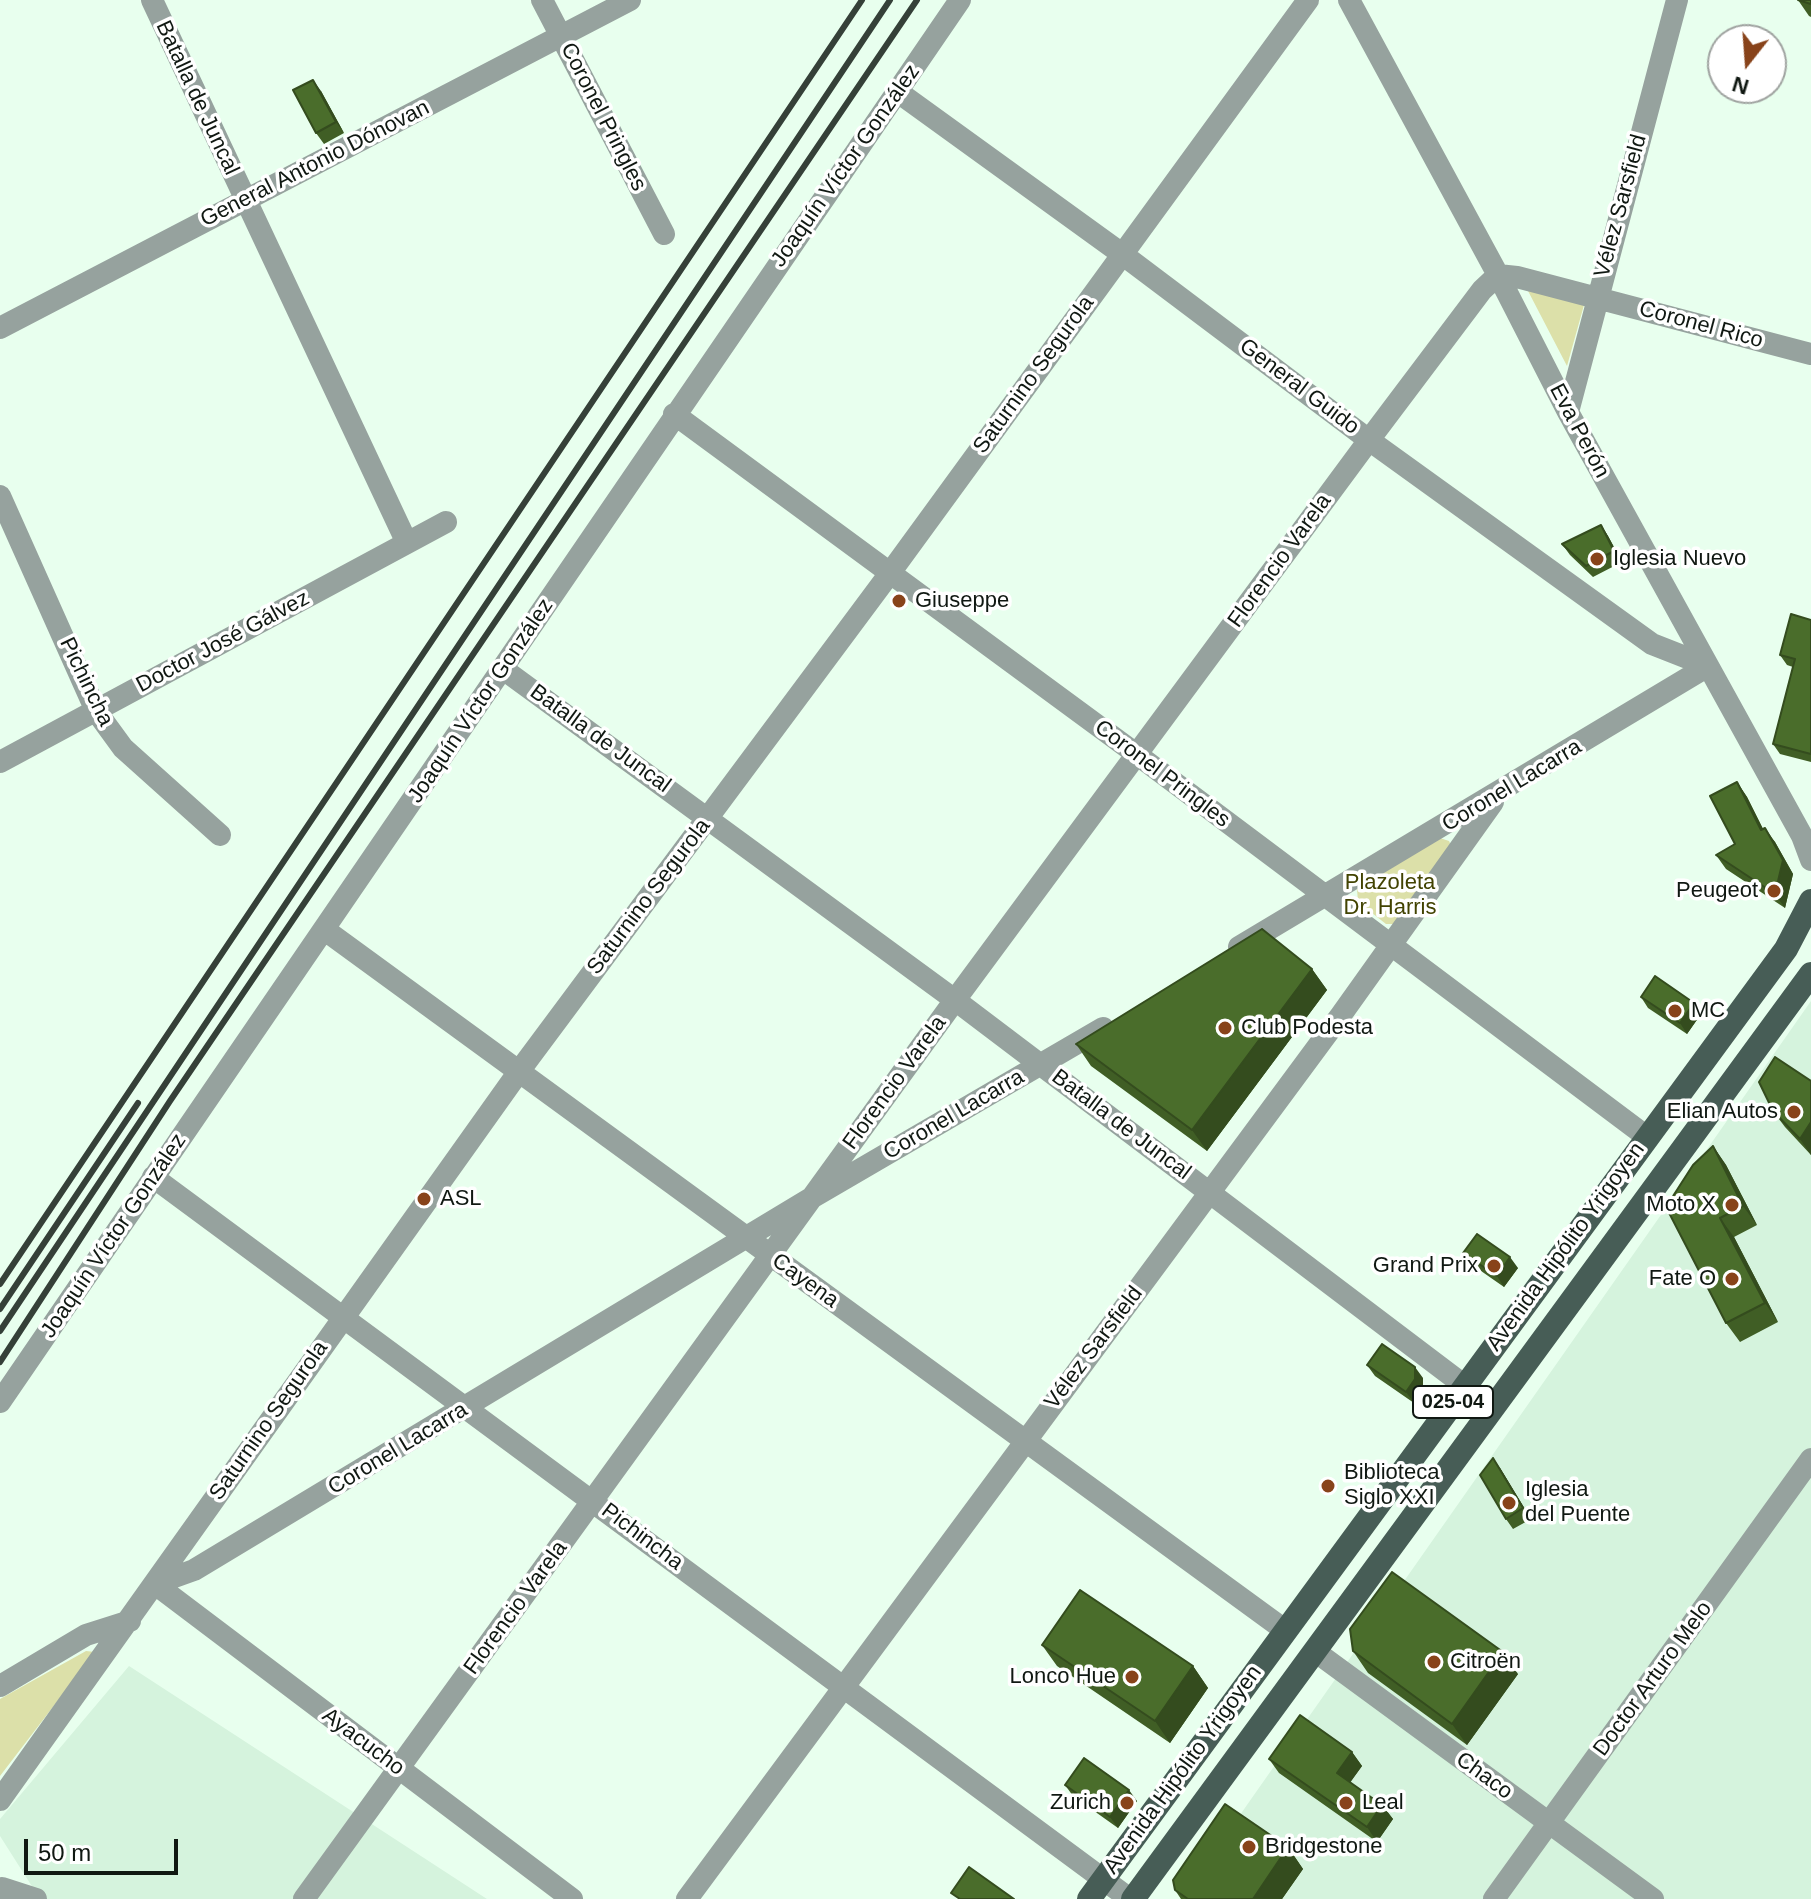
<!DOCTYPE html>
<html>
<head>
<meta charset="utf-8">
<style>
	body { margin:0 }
	#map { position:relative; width:1811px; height:1899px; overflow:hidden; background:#e8ffee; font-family:Arial,sans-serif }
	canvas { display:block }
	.north { position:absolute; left:1707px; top:24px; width:80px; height:80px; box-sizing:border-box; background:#fff; border:2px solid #9fa3a0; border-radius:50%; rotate:197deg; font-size:22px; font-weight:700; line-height:32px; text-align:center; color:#101812 }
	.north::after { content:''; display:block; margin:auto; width:28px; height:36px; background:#88431a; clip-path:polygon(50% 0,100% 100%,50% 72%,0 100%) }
	.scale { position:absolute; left:24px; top:1839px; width:154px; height:36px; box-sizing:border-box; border:4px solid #101812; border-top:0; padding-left:10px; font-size:24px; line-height:28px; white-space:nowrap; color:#101812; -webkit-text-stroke:6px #fff; paint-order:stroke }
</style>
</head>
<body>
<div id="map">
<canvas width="1811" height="1899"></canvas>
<div class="north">N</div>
<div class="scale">50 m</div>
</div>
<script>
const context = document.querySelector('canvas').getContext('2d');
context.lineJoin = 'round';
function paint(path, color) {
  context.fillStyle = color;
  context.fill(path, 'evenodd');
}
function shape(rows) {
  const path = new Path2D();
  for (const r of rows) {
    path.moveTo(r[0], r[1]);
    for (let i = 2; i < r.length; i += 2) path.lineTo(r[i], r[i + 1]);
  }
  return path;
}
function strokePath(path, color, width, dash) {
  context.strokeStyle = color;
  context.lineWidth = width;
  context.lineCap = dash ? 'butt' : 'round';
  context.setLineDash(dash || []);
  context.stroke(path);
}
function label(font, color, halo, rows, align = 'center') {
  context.font = font + ' Arial,sans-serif';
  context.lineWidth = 7;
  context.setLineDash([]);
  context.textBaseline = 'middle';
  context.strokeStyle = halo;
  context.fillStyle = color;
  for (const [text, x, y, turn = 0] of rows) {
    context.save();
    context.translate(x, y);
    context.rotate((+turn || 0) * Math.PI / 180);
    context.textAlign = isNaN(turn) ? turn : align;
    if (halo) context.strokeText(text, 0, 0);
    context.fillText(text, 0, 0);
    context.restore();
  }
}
paint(shape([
	[1811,1001,1811,1899,1181,1899],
	[129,1666,487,1899,40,1899,0,1836,0,1819]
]), '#d5f3dd');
paint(shape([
	[1527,289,1584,305,1567,366],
	[1440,838,1449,841,1453,850,1398,924,1386,924,1358,902,1357,889],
	[86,1651,95,1652,0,1776,0,1699]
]), '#dce0a9');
strokePath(shape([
	[152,0,407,543],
	[542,0,664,234],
	[1349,0,1498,275,1568,412,1802,836,1811,860],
	[898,92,1122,254,1369,440,1652,644,1708,666],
	[1498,275,1517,277,1811,354],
	[0,328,630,0],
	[1568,412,1677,0],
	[674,414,1139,756,1647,1137],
	[0,496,96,711,123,748,220,835],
	[503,669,955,1000,1465,1386],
	[0,762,446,522],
	[325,930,1286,1631],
	[1239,947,1708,666],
	[153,1177,1130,1899],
	[0,1402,960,0],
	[155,1584,194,1570,813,1197,1103,1028],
	[155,1584,572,1899],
	[1316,1652,1653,1899],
	[0,1686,86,1635,130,1621],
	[0,1800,520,1070,890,573,1308,0],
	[2,1888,36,1899],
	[304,1899,955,1000,1369,440,1482,290,1498,275],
	[687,1899,1341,1015,1493,802],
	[1494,1899,1811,1459]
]), '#96a29e', 22);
strokePath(shape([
	[1089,1899,1786,949,1811,901],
	[1133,1899,1811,974]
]), '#475d56', 24);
strokePath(shape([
	[0,1284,862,0],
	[0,1309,138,1103],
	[0,1331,890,0],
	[0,1362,170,1101,917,0]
]), '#354038', 6);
paint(shape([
	[1798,0,1811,0,1811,17,1809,16],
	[321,91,344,133,324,144,316,133],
	[1601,525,1608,536,1622,562,1593,577,1570,555,1562,544],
	[1811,620,1811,762,1780,754,1773,744,1793,667,1787,665,1780,655],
	[1737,782,1747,797,1763,829,1775,842,1793,874,1785,908,1726,869,1716,855,1735,844],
	[1312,969,1327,990,1207,1151,1091,1066,1076,1044],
	[1641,997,1701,1014,1687,1034,1648,1008],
	[1811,1081,1811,1155,1785,1127,1773,1111],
	[1713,1146,1726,1165,1757,1225,1734,1237,1778,1322,1740,1342,1726,1323],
	[1463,1253,1518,1268,1504,1287,1471,1264],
	[1367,1365,1423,1378,1423,1390,1414,1403,1375,1376],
	[1500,1468,1531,1519,1513,1529,1506,1519],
	[1042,1645,1193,1666,1208,1688,1170,1743,1057,1666],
	[1353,1651,1518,1674,1467,1745,1368,1673],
	[1352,1752,1362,1766,1350,1782,1382,1805,1393,1819,1377,1842,1279,1773,1269,1759],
	[1065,1785,1137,1801,1118,1828,1073,1796],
	[1288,1847,1303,1869,1282,1899,1181,1899,1175,1890]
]), '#405e25');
paint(shape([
	[313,80,321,91,344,133,336,122],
	[1601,525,1608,536,1622,562,1614,551],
	[1737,782,1747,797,1771,845,1761,830],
	[1765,828,1775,842,1793,874,1785,908,1775,894],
	[1312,969,1327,990,1207,1151,1192,1130],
	[1694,1003,1701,1014,1687,1034,1680,1023],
	[1811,1122,1811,1155,1800,1139],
	[1713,1146,1726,1165,1757,1225,1743,1206],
	[1720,1218,1734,1237,1778,1322,1765,1303],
	[1510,1257,1518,1268,1504,1287,1497,1276],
	[1415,1367,1423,1378,1423,1390,1414,1403,1406,1392],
	[1493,1458,1500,1468,1531,1519,1523,1508],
	[1503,1652,1518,1674,1467,1745,1452,1724],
	[1193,1666,1208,1688,1170,1743,1155,1721],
	[1352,1752,1362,1766,1347,1787,1337,1773],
	[1129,1790,1137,1801,1118,1828,1110,1817],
	[1382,1805,1393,1819,1377,1842,1367,1827],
	[1288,1847,1303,1869,1282,1899,1253,1899]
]), '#344c1e');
const building = shape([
	[1798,0,1811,0,1811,4,1798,0],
	[313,80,336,122,316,133,293,90,313,80],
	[1601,525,1614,551,1586,566,1562,544,1601,525],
	[1791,614,1811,620,1811,754,1773,744,1795,659,1780,655,1791,614],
	[1737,782,1761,830,1765,828,1783,860,1775,894,1716,855,1735,844,1710,796,1737,782],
	[1262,929,1312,969,1192,1130,1076,1044,1262,929],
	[1655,976,1694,1003,1680,1023,1641,997,1655,976],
	[1775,1057,1811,1081,1811,1122,1800,1139,1773,1111,1759,1082,1775,1057],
	[1713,1146,1743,1206,1720,1218,1765,1303,1726,1323,1666,1207,1693,1165,1713,1146],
	[1477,1234,1510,1257,1497,1276,1463,1253,1477,1234],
	[1382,1344,1415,1367,1415,1379,1406,1392,1367,1365,1382,1344],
	[1493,1458,1523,1508,1506,1519,1480,1475,1493,1458],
	[1392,1572,1503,1652,1452,1724,1353,1651,1350,1629,1392,1572],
	[1080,1590,1193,1666,1155,1721,1042,1645,1080,1590],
	[1300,1715,1352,1752,1337,1773,1382,1805,1367,1827,1269,1759,1300,1715],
	[1084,1758,1129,1790,1110,1817,1065,1785,1084,1758],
	[1225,1804,1288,1847,1253,1899,1188,1899,1175,1890,1173,1880,1225,1804],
	[969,1867,1014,1899,960,1899,951,1893,969,1867]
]);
paint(building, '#4a6d2b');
strokePath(building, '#344c1e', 2);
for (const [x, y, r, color] of [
	[1597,559,8,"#88431a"],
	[899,601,8,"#88431a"],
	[1774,891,8,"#88431a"],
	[1675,1011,8,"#88431a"],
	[1225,1028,8,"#88431a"],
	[1794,1112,8,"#88431a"],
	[424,1199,8,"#88431a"],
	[1732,1205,8,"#88431a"],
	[1494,1266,8,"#88431a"],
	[1732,1279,8,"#88431a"],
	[1328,1486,8,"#88431a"],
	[1509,1503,8,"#88431a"],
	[1434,1662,8,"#88431a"],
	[1132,1677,8,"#88431a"],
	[1127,1803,8,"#88431a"],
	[1346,1803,8,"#88431a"],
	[1249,1847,8,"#88431a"]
]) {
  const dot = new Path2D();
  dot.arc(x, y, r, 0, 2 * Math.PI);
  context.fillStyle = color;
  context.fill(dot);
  strokePath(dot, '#fff', 3);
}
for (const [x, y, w] of [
	[1453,1402,80]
]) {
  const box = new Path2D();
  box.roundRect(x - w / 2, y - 16, w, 32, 6);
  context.fillStyle = '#fff';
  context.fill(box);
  strokePath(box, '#101812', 2);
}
label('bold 20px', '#101812', null, [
	["025-04",1453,1402]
]);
label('22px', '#101812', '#fff', [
	["Batalla de Juncal",197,98,65],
	["Coronel Pringles",603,117,63],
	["General Antonio Dónovan",315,164,-27],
	["Joaquín Víctor González",846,166,-55],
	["Vélez Sarsfield",1621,206,-75],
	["Coronel Rico",1701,325,15],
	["Saturnino Segurola",1034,375,-54],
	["General Guido",1299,387,37],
	["Eva Perón",1579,431,62],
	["Florencio Varela",1280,561,-54],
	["Doctor José Gálvez",223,642,-28],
	["Pichincha",86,682,64],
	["Joaquín Víctor González",481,701,-56],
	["Batalla de Juncal",600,739,36],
	["Coronel Pringles",1162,774,37],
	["Coronel Lacarra",1512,786,-31],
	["Saturnino Segurola",649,897,-53],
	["Florencio Varela",895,1083,-54],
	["Coronel Lacarra",954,1115,-30],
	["Batalla de Juncal",1121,1125,37],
	["Joaquín Víctor González",114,1236,-56],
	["Avenida Hipólito Yrigoyen",1566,1247,-54],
	["Cayena",805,1281,36],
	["Vélez Sarsfield",1094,1348,-53],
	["Saturnino Segurola",269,1421,-55],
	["Coronel Lacarra",398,1449,-31],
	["Pichincha",642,1537,37],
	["Florencio Varela",516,1608,-54],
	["Doctor Arturo Melo",1653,1679,-54],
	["Ayacucho",363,1742,37],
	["Avenida Hipólito Yrigoyen",1183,1770,-54],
	["Chaco",1484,1776,36]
]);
label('22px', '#101812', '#fff', [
	["Iglesia Nuevo",1613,559],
	["Giuseppe",915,601],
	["Peugeot",1758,891,"right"],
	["MC",1691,1011],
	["Club Podesta",1241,1028],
	["Elian Autos",1778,1112,"right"],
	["ASL",440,1199],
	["Moto X",1716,1205,"right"],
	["Grand Prix",1478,1266,"right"],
	["Fate O",1716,1279,"right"],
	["Biblioteca",1344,1473],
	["Siglo XXI",1344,1498],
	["Iglesia",1525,1490],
	["del Puente",1525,1515],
	["Citroën",1450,1662],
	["Lonco Hue",1116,1677,"right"],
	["Zurich",1111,1803,"right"],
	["Leal",1362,1803],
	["Bridgestone",1265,1847]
], 'left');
label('22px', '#424302', '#fff', [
	["Plazoleta",1390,883],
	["Dr. Harris",1390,908]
]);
</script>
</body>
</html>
